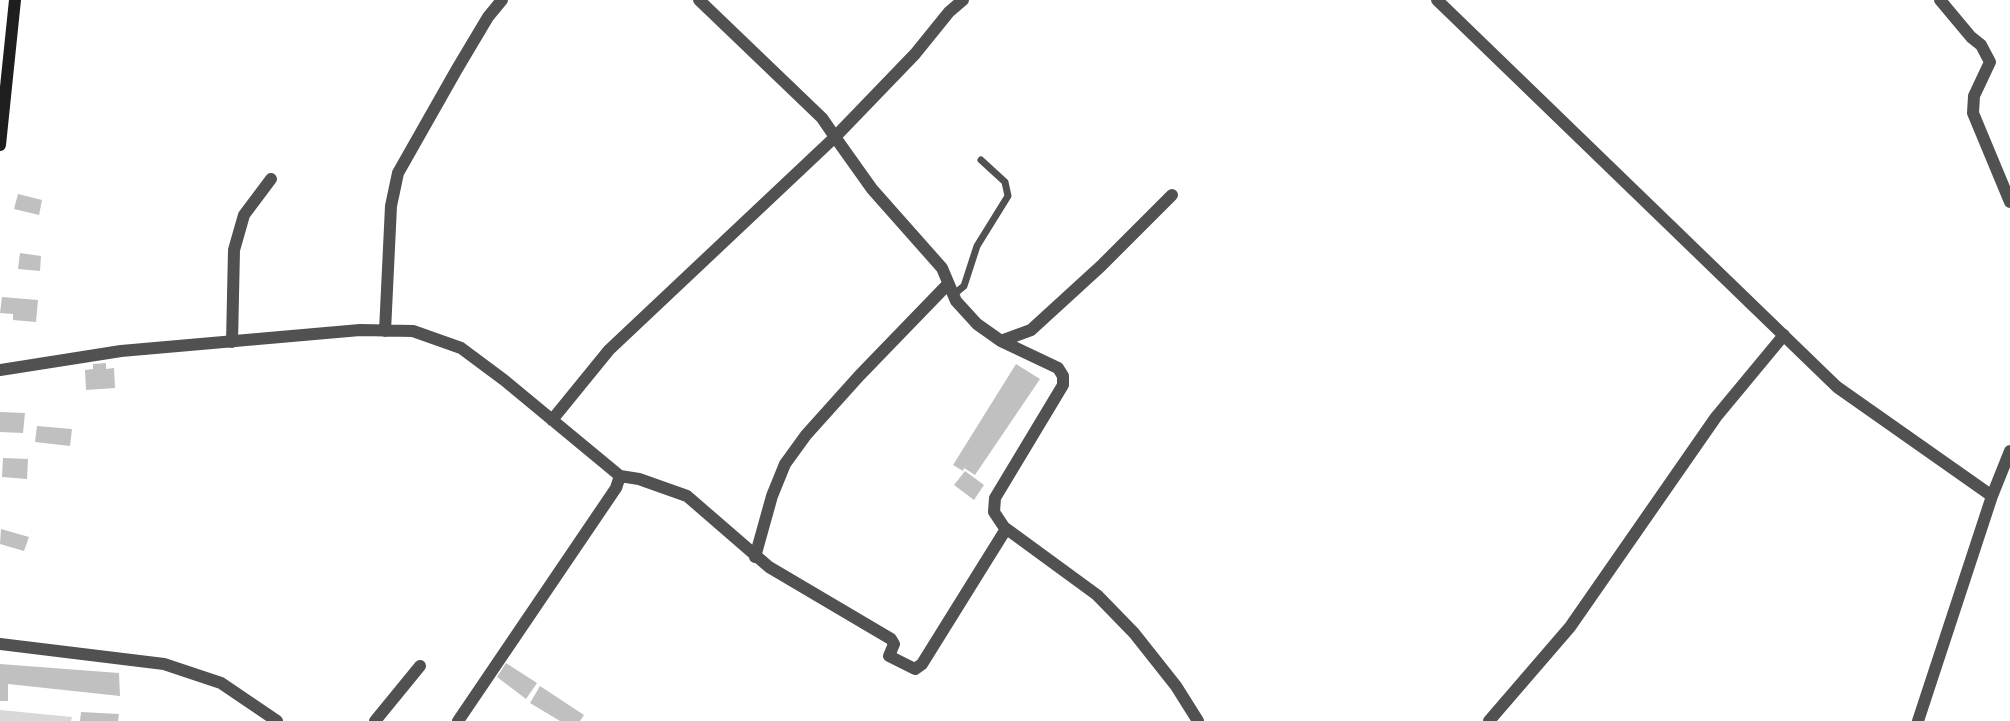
<!DOCTYPE html>
<html>
<head>
<meta charset="utf-8">
<style>
	body { margin:0 }
	canvas { display:block; background:#fff }
</style>
</head>
<body>
<canvas width="2010" height="721"></canvas>
<script>
const context = document.querySelector('canvas').getContext('2d');
context.lineJoin = 'round';
function paint(path, color) {
  context.fillStyle = color;
  context.fill(path, 'evenodd');
}
function shape(rows) {
  const path = new Path2D();
  for (const r of rows) {
    path.moveTo(r[0], r[1]);
    for (let i = 2; i < r.length; i += 2) path.lineTo(r[i], r[i + 1]);
  }
  return path;
}
function strokePath(path, color, width, dash) {
  context.strokeStyle = color;
  context.lineWidth = width;
  context.lineCap = dash ? 'butt' : 'round';
  context.setLineDash(dash || []);
  context.stroke(path);
}
paint(shape([
	[0,710,72,717,71,721,0,721]
]), '#d8d8d8');
paint(shape([
	[18,194,42,200,39,215,14,209],
	[20,253,41,256,40,271,18,269],
	[2,297,38,300,36,322,13,320,13,314,0,313],
	[106,363,106,369,114,368,115,388,86,390,85,370,93,369,93,364],
	[1016,364,1040,379,975,475,964,468,963,471,953,465],
	[0,412,25,413,23,433,0,432],
	[37,426,72,429,70,446,35,442],
	[3,458,28,459,27,479,2,477],
	[965,471,984,485,974,500,954,485],
	[1,529,29,537,24,551,0,544],
	[506,663,537,683,526,699,497,677],
	[0,664,119,673,120,696,8,684,8,701,0,701],
	[540,686,584,715,580,721,560,721,530,703],
	[81,712,119,714,118,721,80,721]
]), '#c0c0c0');
strokePath(shape([
	[953,295,964,286,977,246,1008,196,1005,182,981,160]
]), '#515151', 7);
strokePath(shape([
	[963,0,949,12,915,54,835,137,872,189,942,268,956,301,977,324,1001,341,1058,368,1063,376,1063,385,995,498,994,512,1004,527,1097,595,1134,633,1176,686,1198,721],
	[1437,0,1837,387,1992,496],
	[1940,0,1971,37,1981,45,1990,62,1974,96,1973,113,2010,202],
	[385,331,391,206,398,173,457,69,488,17,502,0],
	[1001,341,1031,330,1101,266,1172,195],
	[232,342,234,250,244,215,271,179],
	[0,370,121,351,360,330,413,331,461,348,504,380,620,476,616,488,458,721],
	[552,420,609,350,835,137,822,118,699,0],
	[620,476,639,479,687,496,769,567,891,639,894,644,889,656,915,669,922,664,1006,529],
	[755,557,772,496,785,464,806,435,859,376,948,284],
	[0,644,164,664,221,683,277,721],
	[375,721,420,666],
	[1489,721,1570,627,1716,417,1784,335],
	[1918,721,1992,496,2010,451]
]), '#515151', 12);
strokePath(shape([
	[0,145,15,0]
]), '#1e1e1e', 12);
</script>
</body>
</html>
